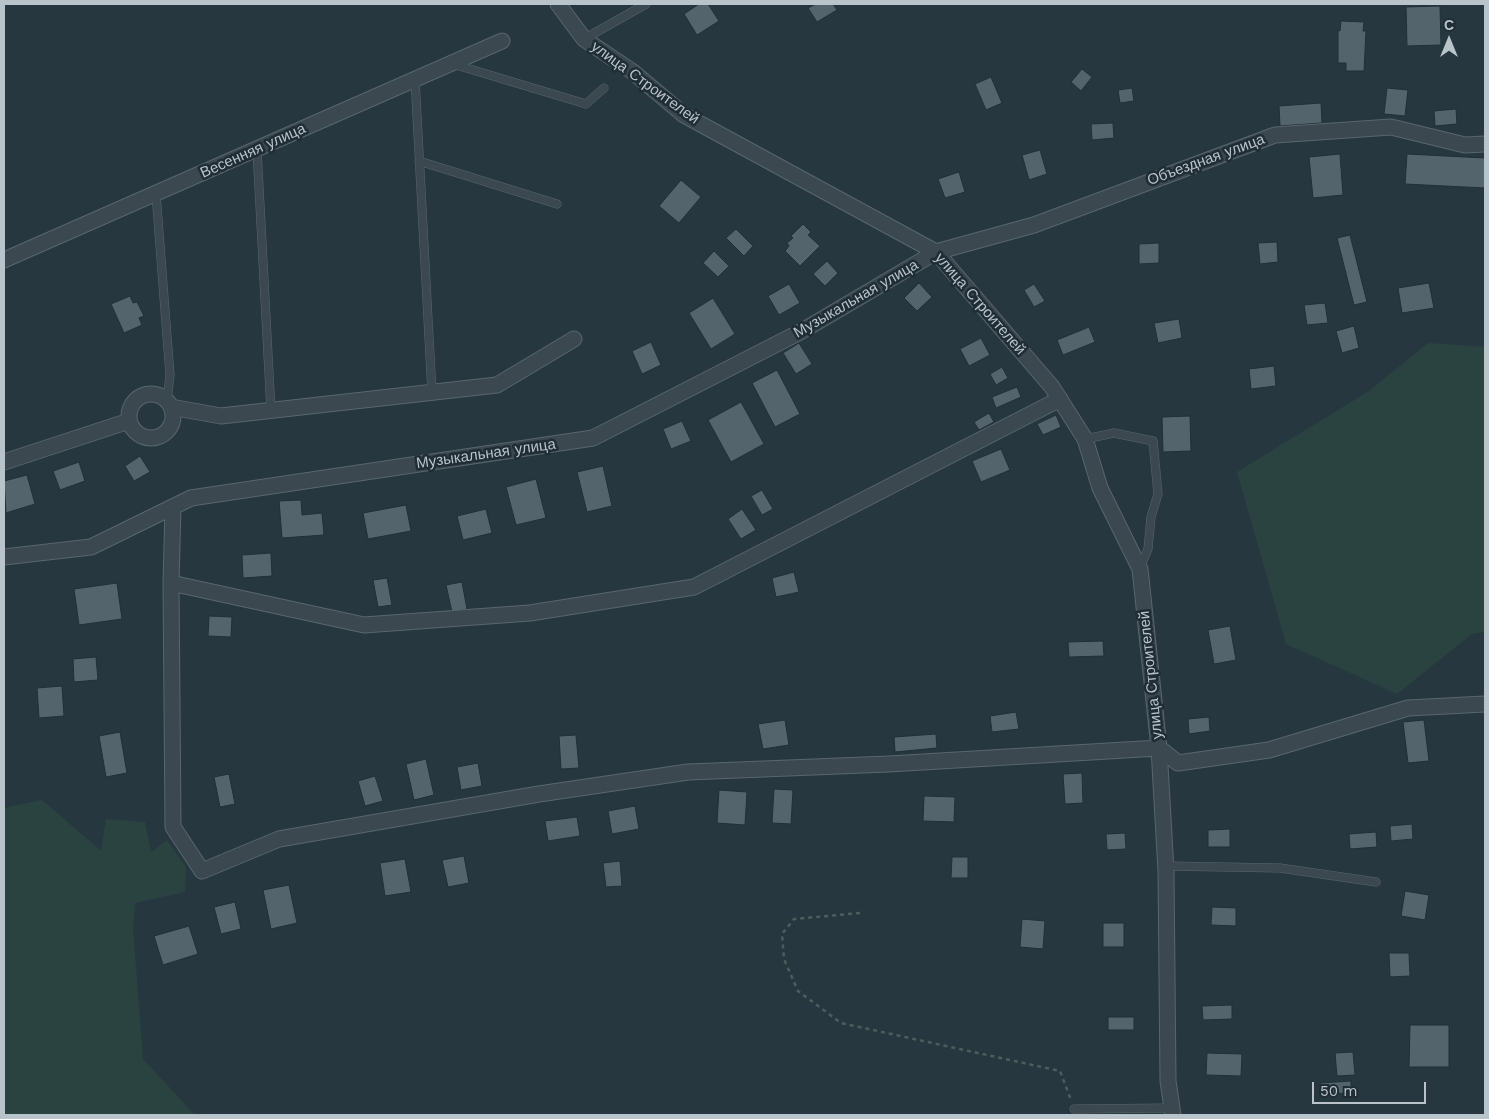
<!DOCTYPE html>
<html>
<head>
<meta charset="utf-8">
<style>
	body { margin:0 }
	#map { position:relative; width:1489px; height:1119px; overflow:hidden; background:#273740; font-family:"Work Sans",sans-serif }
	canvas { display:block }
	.frame { position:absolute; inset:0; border:5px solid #b8c3ca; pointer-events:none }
	.north { position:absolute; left:1424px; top:15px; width:50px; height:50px; -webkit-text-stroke:4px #202d35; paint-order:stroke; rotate:0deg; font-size:14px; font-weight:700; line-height:20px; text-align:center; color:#b8c3ca }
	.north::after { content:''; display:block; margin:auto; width:18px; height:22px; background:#b8c3ca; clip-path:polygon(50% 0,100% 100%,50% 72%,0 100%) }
	.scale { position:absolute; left:1312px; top:1082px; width:114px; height:22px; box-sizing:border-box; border:2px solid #b8c3ca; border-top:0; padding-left:6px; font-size:15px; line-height:18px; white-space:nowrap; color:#b8c3ca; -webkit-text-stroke:4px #202d35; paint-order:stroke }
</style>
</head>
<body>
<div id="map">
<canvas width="1489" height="1119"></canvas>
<div class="frame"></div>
<div class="north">С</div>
<div class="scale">50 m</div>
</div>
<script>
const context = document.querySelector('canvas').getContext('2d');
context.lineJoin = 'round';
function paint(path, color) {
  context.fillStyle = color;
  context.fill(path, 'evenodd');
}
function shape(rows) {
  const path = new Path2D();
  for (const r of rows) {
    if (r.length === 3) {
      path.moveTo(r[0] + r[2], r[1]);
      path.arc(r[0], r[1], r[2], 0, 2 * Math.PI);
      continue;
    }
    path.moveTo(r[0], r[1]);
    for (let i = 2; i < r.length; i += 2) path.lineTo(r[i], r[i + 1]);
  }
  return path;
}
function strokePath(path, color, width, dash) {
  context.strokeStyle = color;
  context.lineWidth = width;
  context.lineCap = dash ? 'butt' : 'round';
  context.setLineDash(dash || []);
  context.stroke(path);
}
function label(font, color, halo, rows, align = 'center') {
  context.font = font + ' "Work Sans",sans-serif';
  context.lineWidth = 5;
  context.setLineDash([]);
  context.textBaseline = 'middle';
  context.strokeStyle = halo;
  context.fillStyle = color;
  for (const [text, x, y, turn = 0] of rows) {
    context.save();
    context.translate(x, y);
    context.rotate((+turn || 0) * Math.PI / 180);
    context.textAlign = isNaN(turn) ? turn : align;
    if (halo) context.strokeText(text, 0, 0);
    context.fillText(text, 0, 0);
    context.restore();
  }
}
paint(shape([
	[1428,343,1485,347,1485,632,1472,634,1397,694,1286,644,1237,472,1369,391],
	[42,800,101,851,106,819,145,822,151,852,167,840,186,867,185,892,135,903,133,929,143,1059,195,1115,4,1115,4,808]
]), '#2a4340');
const building = shape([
	[699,4,708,4,719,21,697,35,684,14,699,4],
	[816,4,833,4,837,10,817,22,808,8,816,4],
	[1440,6,1441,45,1407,46,1406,7,1440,6],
	[1341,21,1364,22,1363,31,1366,31,1364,71,1346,71,1346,63,1338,63,1338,30,1340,31,1341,21],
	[1082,69,1092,77,1081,91,1071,82,1082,69],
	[991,77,1002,103,986,110,975,84,991,77],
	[1132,88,1134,101,1120,103,1118,90,1132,88],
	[1387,88,1408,90,1405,116,1384,114,1387,88],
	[1321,103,1322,123,1280,126,1279,106,1321,103],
	[1456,109,1457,124,1435,126,1434,111,1456,109],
	[1113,123,1114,138,1092,140,1091,124,1113,123],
	[1040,150,1047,174,1029,180,1022,155,1040,150],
	[1340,154,1343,195,1313,198,1309,157,1340,154],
	[1407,154,1485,158,1485,188,1405,184,1407,154],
	[959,172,965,192,945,198,938,179,959,172],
	[681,180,701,197,679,223,659,206,681,180],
	[803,224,811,232,808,235,820,246,800,266,785,251,789,246,787,243,793,238,791,236,803,224],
	[736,229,753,246,744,256,726,238,736,229],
	[1350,235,1367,302,1354,305,1337,238,1350,235],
	[1277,242,1278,262,1260,264,1258,243,1277,242],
	[1159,243,1159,263,1139,264,1139,244,1159,243],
	[714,251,729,266,718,277,703,263,714,251],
	[827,261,838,273,825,286,813,274,827,261],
	[919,283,932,297,917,311,904,298,919,283],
	[1429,283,1434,308,1402,313,1398,288,1429,283],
	[789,284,800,303,779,315,768,296,789,284],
	[1034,284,1045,301,1034,307,1024,290,1034,284],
	[130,296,133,303,137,302,144,316,139,318,142,325,124,333,111,304,130,296],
	[713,298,735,334,711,349,689,313,713,298],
	[1325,303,1328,323,1307,325,1304,305,1325,303],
	[1179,319,1182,338,1158,343,1154,323,1179,319],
	[1354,326,1359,348,1342,353,1336,331,1354,326],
	[1089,327,1095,342,1063,355,1057,340,1089,327],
	[981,338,990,355,969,366,960,349,981,338],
	[651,342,661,365,642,374,632,351,651,342],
	[799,343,812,364,796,374,783,353,799,343],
	[1274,366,1276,386,1251,389,1249,369,1274,366],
	[1002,367,1008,378,996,385,990,374,1002,367],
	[777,370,800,414,775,427,752,383,777,370],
	[1017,387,1021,397,996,408,992,397,1017,387],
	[741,402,764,444,731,462,708,420,741,402],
	[989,413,994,422,979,430,974,422,989,413],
	[1056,415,1061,427,1043,435,1037,424,1056,415],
	[1190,416,1191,451,1163,452,1162,417,1190,416],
	[682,421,691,441,671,449,663,429,682,421],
	[1001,449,1010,470,981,482,972,461,1001,449],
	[140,456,150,472,134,481,125,466,140,456],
	[79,462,85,481,60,490,53,471,79,462],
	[603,466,612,506,587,512,577,472,603,466],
	[27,475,35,504,6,513,4,481,27,475],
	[536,479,546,518,516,525,506,487,536,479],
	[762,490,773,509,762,515,751,496,762,490],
	[301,500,302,515,322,513,324,535,282,538,279,501,301,500],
	[406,505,411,531,368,539,363,513,406,505],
	[486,509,492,533,463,540,457,516,486,509],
	[742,509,756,530,741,539,728,519,742,509],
	[271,553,272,576,243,578,242,555,271,553],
	[794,572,799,592,776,597,772,578,794,572],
	[387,578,392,605,378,607,373,580,387,578],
	[462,582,467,609,452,612,446,585,462,582],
	[117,583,122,619,79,625,74,589,117,583],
	[209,616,232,617,231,637,208,636,209,616],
	[1230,626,1236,660,1214,664,1208,630,1230,626],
	[1103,641,1104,656,1069,657,1068,642,1103,641],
	[96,657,98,680,74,682,73,659,96,657],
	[62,686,64,716,39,718,37,688,62,686],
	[1016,712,1019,729,992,732,990,716,1016,712],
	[1209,717,1210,731,1189,734,1188,719,1209,717],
	[785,720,789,745,763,749,758,724,785,720],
	[1424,720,1429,761,1408,763,1403,722,1424,720],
	[120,732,127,773,106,777,99,736,120,732],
	[936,734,937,748,895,752,894,737,936,734],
	[576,735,579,768,561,769,559,736,576,735],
	[426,759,434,795,414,800,406,764,426,759],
	[478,763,482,786,461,790,457,767,478,763],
	[1082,773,1083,803,1065,804,1063,774,1082,773],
	[229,774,235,804,220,807,214,777,229,774],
	[375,776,383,801,365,806,358,781,375,776],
	[774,789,793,790,791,824,772,823,774,789],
	[719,790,747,792,745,825,717,823,719,790],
	[924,796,955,797,954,822,923,821,924,796],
	[635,806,639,829,612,834,608,811,635,806],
	[577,817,580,836,548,841,545,821,577,817],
	[1412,824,1413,839,1391,841,1390,826,1412,824],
	[1230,829,1230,847,1208,847,1208,830,1230,829],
	[1376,832,1377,847,1350,849,1349,834,1376,832],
	[1125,833,1126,849,1107,850,1106,834,1125,833],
	[464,856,469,883,448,887,442,860,464,856],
	[952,857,968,857,968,878,951,878,952,857],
	[405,859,411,892,385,896,380,863,405,859],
	[620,861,622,886,606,887,603,863,620,861],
	[289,885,297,923,271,929,263,890,289,885],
	[1405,891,1429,895,1425,920,1401,916,1405,891],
	[235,902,241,929,221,934,214,907,235,902],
	[1212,907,1236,908,1236,926,1211,925,1212,907],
	[1022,919,1045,921,1043,949,1020,947,1022,919],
	[1103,923,1124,923,1124,947,1103,947,1103,923],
	[189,926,198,954,163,965,154,936,189,926],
	[1389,953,1409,953,1410,976,1390,977,1389,953],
	[1232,1005,1232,1019,1203,1020,1202,1006,1232,1005],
	[1108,1017,1134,1017,1134,1030,1108,1030,1108,1017],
	[1410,1025,1449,1025,1449,1067,1409,1067,1410,1025],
	[1353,1052,1355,1075,1337,1076,1335,1053,1353,1052],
	[1207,1053,1242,1054,1241,1076,1206,1075,1207,1053],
	[1351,1081,1351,1093,1321,1094,1320,1083,1351,1081]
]);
paint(building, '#53646d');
strokePath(building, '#222f37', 1);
const service = shape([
	[584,39,646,4],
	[453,64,586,104,604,88],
	[415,79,432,393],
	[257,150,271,411],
	[419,161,557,204],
	[156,194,170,375,167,401],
	[1085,439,1114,433,1153,441,1158,494,1151,517,1148,549,1140,568],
	[1165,866,1280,868,1376,882],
	[1074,1109,1172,1108]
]);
const minor = shape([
	[558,4,584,39,633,72,684,115,936,252,1052,387,1085,439,1100,488,1140,569,1159,748,1166,871,1168,1081,1173,1115],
	[4,260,502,41],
	[151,416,22],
	[171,407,221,416,497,385,574,339],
	[4,462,129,421],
	[173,507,171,583,173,827,202,871,279,839,539,794,688,772,889,764,1159,748,1178,763,1269,750,1408,708,1485,704],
	[4,557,91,547,191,498,593,438,802,331,936,252,1034,225,1275,135,1391,127,1465,145,1485,144],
	[171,583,364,625,530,613,694,587,1060,399]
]);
strokePath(service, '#59666d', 9);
strokePath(minor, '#59666d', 17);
strokePath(shape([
	[860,913,794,919,782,934,784,959,798,991,841,1023,1060,1071,1071,1100]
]), '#495f5d', 2.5, [4, 4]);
strokePath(service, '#3b4850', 8);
strokePath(minor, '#3b4850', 15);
label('15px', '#b8c3ca', '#202d35', [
	["улица Строителей",645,83,36],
	["Весенняя улица",253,151,-24],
	["Объездная улица",1206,160,-20],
	["Музыкальная улица",856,299,-30],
	["улица Строителей",980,304,49],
	["Музыкальная улица",486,454,-8],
	["улица Строителей",1151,675,-96]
]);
</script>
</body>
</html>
